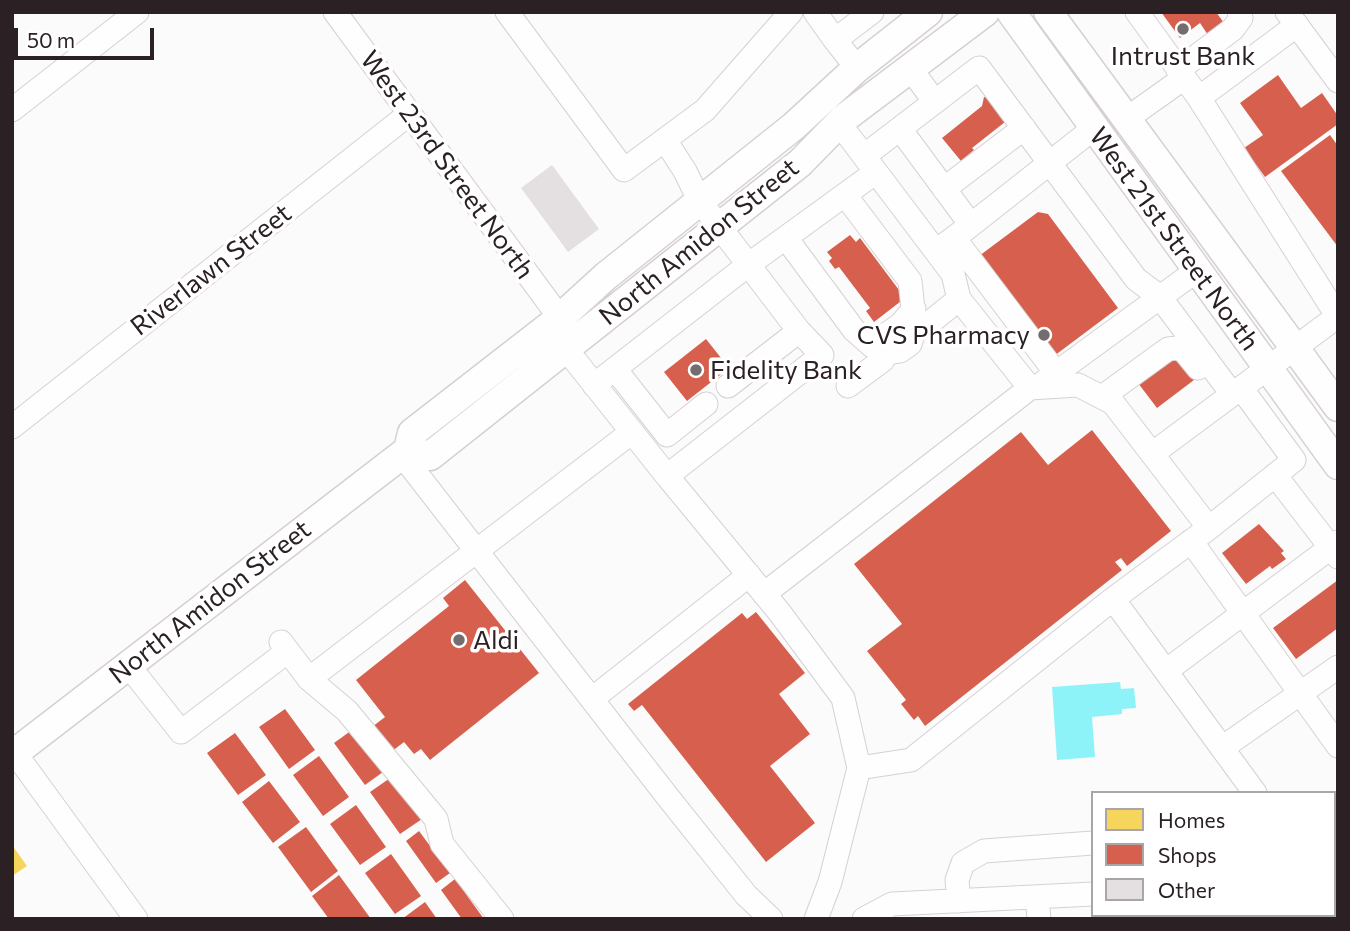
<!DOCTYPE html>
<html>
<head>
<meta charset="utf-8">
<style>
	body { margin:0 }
	#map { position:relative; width:1350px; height:931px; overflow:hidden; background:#fbfbfb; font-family:Commissioner,sans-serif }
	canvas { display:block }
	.frame { position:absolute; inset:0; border:14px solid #2b2024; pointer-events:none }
	.legend { position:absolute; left:1091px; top:791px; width:245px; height:126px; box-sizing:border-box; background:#fff; border:2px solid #aaa6a7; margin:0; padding:9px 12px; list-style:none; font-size:21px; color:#2b2024 }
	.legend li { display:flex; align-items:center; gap:14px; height:35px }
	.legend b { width:35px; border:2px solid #aaa6a7 }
	.scale { position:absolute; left:14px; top:28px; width:140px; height:32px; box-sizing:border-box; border:4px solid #2b2024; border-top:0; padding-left:9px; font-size:21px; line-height:24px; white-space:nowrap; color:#2b2024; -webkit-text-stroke:5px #fff; paint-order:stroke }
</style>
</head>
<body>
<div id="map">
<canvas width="1350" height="931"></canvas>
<div class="frame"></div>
<ul class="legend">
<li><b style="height:19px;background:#f6d55c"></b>Homes</li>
<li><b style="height:19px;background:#d6604d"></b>Shops</li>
<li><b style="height:19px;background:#e4dfe1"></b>Other</li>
</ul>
<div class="scale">50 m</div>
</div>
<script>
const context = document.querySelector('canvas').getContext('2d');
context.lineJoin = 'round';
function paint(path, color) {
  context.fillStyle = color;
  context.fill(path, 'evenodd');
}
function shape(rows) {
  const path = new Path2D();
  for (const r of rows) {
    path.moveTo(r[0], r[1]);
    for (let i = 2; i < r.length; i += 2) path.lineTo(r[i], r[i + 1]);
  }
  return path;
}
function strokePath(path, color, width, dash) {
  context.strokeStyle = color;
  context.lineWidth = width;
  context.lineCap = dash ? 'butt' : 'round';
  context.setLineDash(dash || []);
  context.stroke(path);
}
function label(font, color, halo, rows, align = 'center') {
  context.font = font + ' Commissioner,sans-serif';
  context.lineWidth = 7;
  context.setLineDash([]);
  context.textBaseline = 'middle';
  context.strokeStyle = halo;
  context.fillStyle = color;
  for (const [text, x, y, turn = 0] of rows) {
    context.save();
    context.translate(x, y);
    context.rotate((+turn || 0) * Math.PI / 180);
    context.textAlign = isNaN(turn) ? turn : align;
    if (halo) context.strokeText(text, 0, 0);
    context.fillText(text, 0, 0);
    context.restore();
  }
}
paint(shape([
	[1120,682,1121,689,1134,688,1136,708,1122,709,1122,714,1092,717,1095,757,1057,760,1052,687]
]), '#8ef3f9');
paint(shape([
	[12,845,27,866,12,876]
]), '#f6d55c');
paint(shape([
	[1161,12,1216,12,1224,23,1208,35,1200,23,1180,38],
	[1278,75,1301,108,1322,93,1338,116,1338,124,1265,177,1244,148,1263,135,1240,103],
	[984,97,995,99,994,108,1005,122,972,148,974,150,961,161,942,138,982,106],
	[1330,135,1338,146,1338,247,1281,171],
	[1038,212,1048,214,1118,308,1050,359,975,259],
	[850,235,856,242,860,238,905,298,874,322,866,311,870,308,839,267,835,269,829,261,832,258,827,252],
	[706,339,729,368,687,401,664,372],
	[1176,356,1194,380,1157,408,1138,383],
	[1092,430,1171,531,1127,566,1121,558,1115,562,1122,570,925,726,918,716,914,720,901,704,906,700,867,651,902,624,854,564,1021,432,1048,465],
	[1259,524,1284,551,1281,553,1286,559,1272,569,1270,566,1246,584,1222,553],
	[465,580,539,673,430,760,421,749,414,754,404,742,391,752,372,727,385,717,356,680,449,606,443,598],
	[1338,580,1338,628,1296,659,1273,628],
	[756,612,805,673,779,694,810,734,770,766,815,823,766,862,642,705,634,711,628,704,742,613,747,619],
	[285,709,315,750,289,769,259,727],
	[352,730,383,772,365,785,334,743],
	[235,733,266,775,238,795,207,753],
	[319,756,349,797,323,816,293,775],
	[393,776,422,819,400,834,370,792],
	[269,781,300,822,273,843,242,802],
	[356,805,386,847,360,865,330,824],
	[306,827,338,871,311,892,278,847],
	[419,831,450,873,436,883,406,841],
	[391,854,421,896,395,914,365,873],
	[339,875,371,919,329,919,312,896],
	[455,879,484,919,462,919,441,890],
	[425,902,437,919,402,919]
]), '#d6604d');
paint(shape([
	[552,165,599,229,568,252,521,188]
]), '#e4dfe1');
const minor = shape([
	[335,12,560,318],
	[507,12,624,170,705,110,791,12],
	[815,12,835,40],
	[1137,12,1199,98],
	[1287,12,1338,81],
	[1297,25,1199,98,1338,317],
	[857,68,835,40,872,12],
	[910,68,935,102],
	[1178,70,1233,29,1241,18,1239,12],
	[12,110,137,12],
	[1139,110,1184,78],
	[839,123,953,274,959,299,1030,388,1078,385,1113,403,1209,528,1113,599,1255,793],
	[900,129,971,225,943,246],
	[864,156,979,68,1136,279,1160,297,1232,394],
	[944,189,1024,128],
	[971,225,1094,128],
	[786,238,854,330,872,346,888,353,900,351,910,344,915,328,910,281,845,195],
	[954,238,1056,373],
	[915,328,928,324,959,299],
	[866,340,884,336,900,325,914,309],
	[566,349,667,476,822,355,799,331,699,200,685,171,665,140],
	[615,369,667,435,706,404],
	[594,385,748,265,876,172],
	[728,386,799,331],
	[848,386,883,360],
	[1037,387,1196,271],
	[1102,397,1168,349,1178,348,1185,352,1198,368],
	[12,427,409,114],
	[1152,454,1338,316],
	[402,455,667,796,746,895,771,919],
	[1275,475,1338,557],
	[667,476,780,613,843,698,859,768,830,882,816,919],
	[1209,528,1294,460,1241,388],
	[1191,541,1338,746],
	[764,594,1030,388],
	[281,642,309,679,632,432],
	[128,665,181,732,288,651],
	[1166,671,1338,542],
	[309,679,347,711,436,819,442,844,502,919],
	[592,699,749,575],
	[1222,748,1338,667],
	[15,753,136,919],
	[859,768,911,760,1113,599],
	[1334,850,1338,850],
	[1334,883,1338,883],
	[1037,897,1039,919],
	[959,901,957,880,963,863,984,851,1093,843],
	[864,919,892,904,1093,894]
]);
const major = shape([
	[1011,12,1338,465],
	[1048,12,1338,407],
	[408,450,430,456,800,163,843,119,985,12],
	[12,755,408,450,412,433,560,318,606,276,794,126,857,68,928,12]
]);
strokePath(minor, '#d6d0d2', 25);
strokePath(major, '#d6d0d2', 31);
strokePath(minor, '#fefefe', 23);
strokePath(major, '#fefefe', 28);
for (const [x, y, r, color] of [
	[1183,29,7,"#746d6f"],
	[1044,335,7,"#746d6f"],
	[696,370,7,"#746d6f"],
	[459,640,7,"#746d6f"]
]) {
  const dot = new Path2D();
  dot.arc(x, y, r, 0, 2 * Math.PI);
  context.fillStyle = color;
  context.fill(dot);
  strokePath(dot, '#fff', 2.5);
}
label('26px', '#2b2024', '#fff', [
	["Intrust Bank",1183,56,"center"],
	["CVS Pharmacy",1030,335,"right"],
	["Fidelity Bank",710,370],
	["Aldi",473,640]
], 'left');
label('26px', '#2b2024', '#fff', [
	["West 23rd Street North",447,165,54],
	["West 21st Street North",1174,239,54],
	["North Amidon Street",699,242,-39],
	["Riverlawn Street",211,270,-38],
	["North Amidon Street",210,602,-38]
]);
</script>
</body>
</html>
